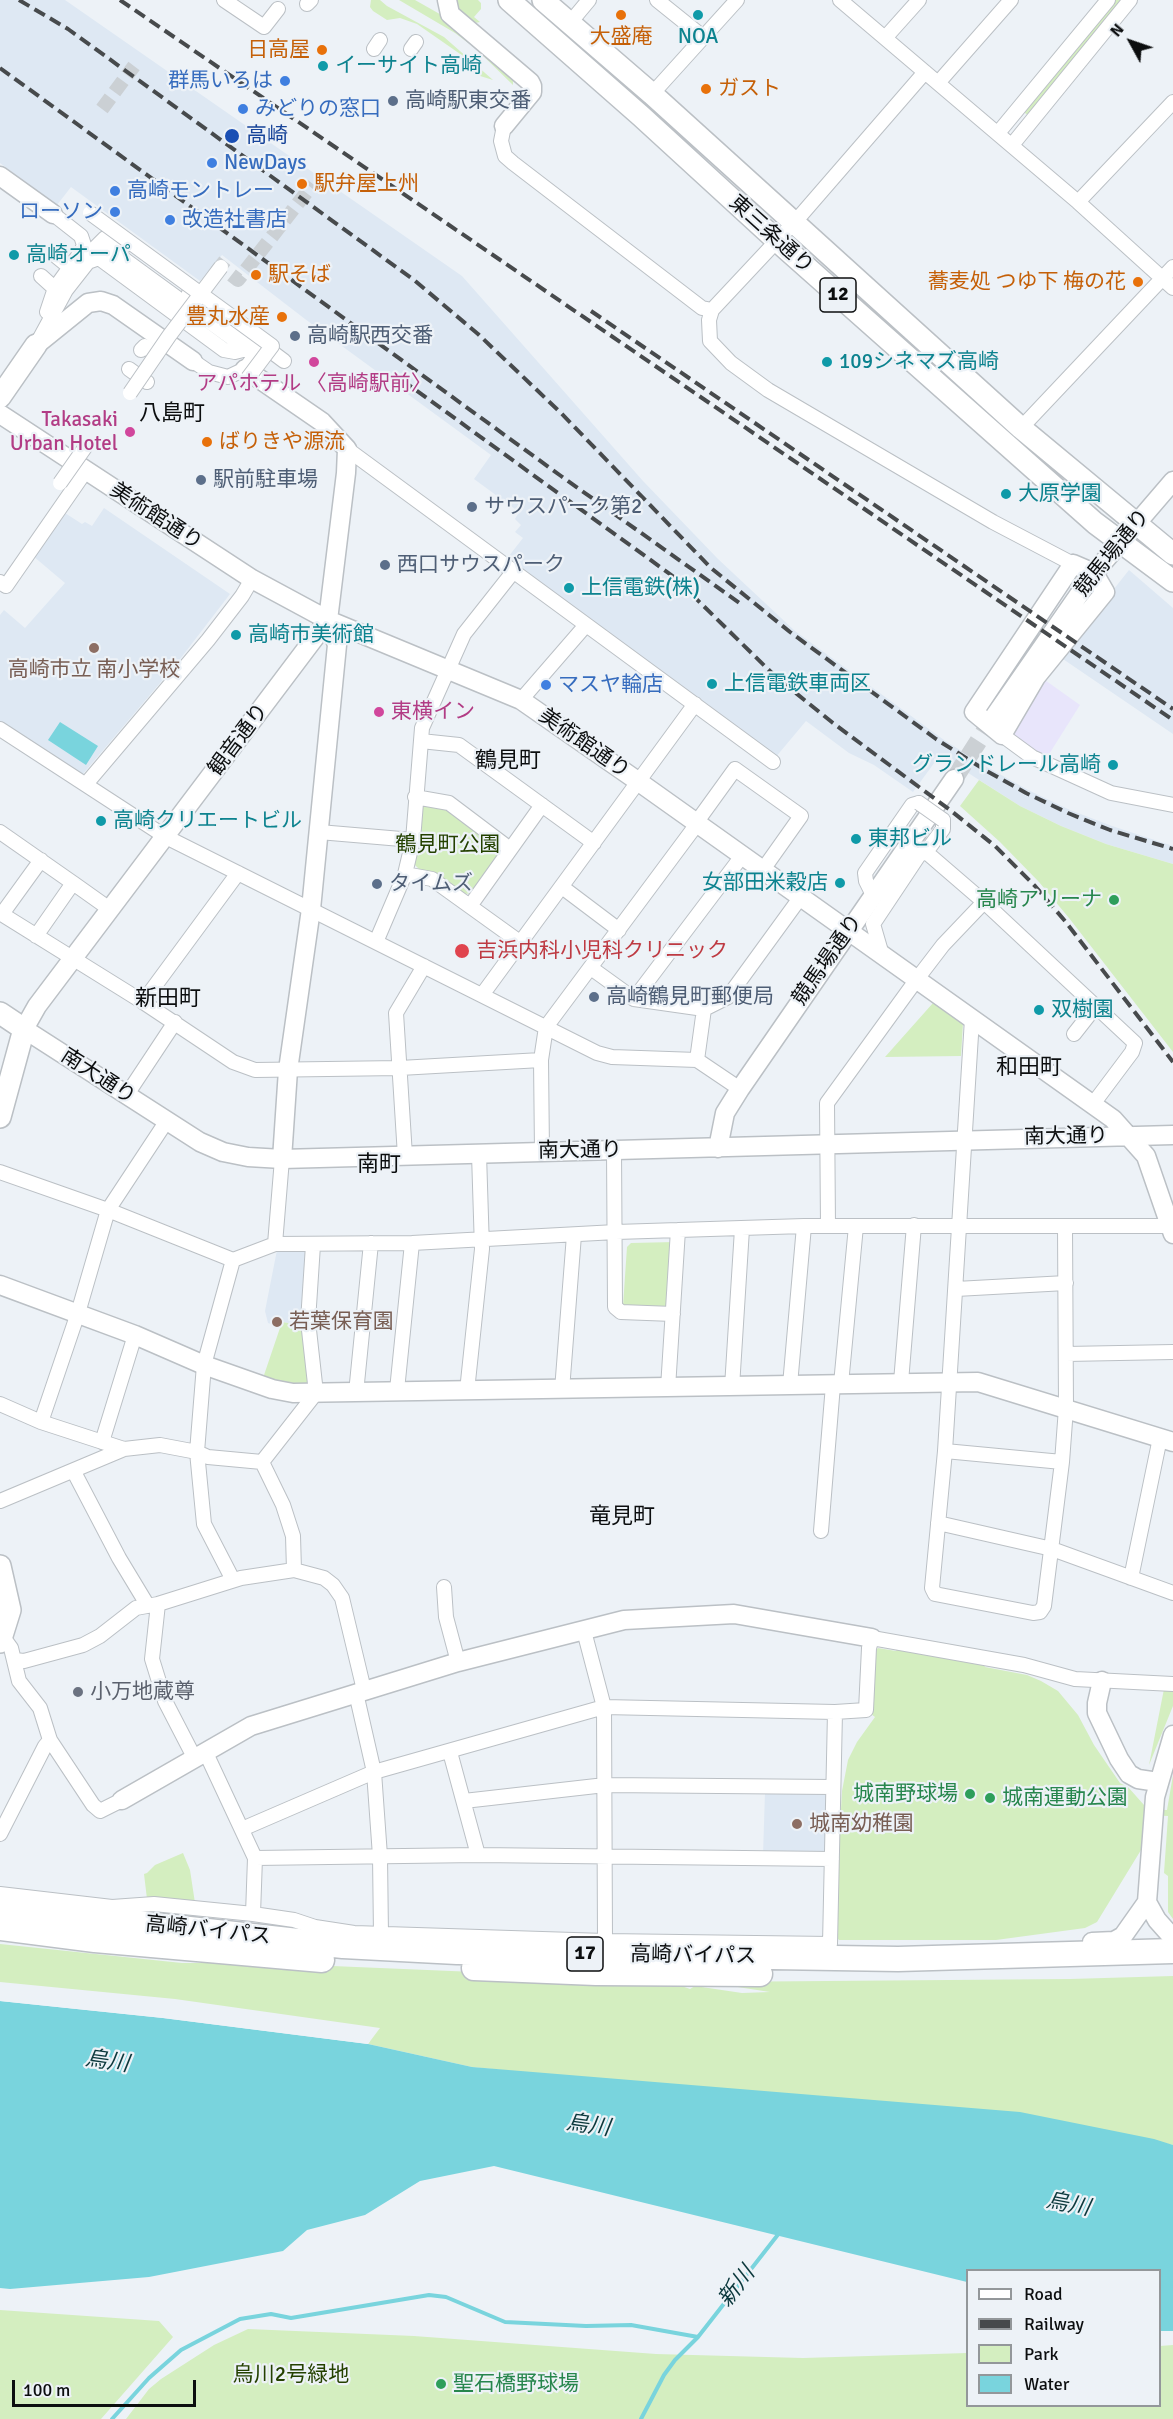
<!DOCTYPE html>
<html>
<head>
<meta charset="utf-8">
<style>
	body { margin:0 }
	#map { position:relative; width:1173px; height:2419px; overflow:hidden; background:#edf2f7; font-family:Signika,sans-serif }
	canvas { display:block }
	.legend { position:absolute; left:966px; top:2269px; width:195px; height:138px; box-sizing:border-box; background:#edf2f7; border:2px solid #93979a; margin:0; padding:8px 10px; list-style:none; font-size:18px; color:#0c0e0f }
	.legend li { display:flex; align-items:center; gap:12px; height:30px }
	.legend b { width:30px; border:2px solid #93979a }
	.north { position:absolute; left:1101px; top:12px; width:60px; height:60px; -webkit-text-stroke:4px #edf2f7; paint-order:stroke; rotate:310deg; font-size:16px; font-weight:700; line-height:24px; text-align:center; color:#0c0e0f }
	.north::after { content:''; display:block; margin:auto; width:21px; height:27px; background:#0c0e0f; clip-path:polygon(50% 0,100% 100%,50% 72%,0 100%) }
	.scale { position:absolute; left:12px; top:2380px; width:184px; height:27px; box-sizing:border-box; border:3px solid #0c0e0f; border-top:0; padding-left:8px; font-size:18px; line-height:21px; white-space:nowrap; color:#0c0e0f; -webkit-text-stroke:4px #edf2f7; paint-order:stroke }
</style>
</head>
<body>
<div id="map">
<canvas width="1173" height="2419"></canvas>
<ul class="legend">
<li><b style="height:8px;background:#fff"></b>Road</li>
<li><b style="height:8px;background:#474a4c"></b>Railway</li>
<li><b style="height:16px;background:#d4eec0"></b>Park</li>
<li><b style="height:16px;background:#79d4dd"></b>Water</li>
</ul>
<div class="north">N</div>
<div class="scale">100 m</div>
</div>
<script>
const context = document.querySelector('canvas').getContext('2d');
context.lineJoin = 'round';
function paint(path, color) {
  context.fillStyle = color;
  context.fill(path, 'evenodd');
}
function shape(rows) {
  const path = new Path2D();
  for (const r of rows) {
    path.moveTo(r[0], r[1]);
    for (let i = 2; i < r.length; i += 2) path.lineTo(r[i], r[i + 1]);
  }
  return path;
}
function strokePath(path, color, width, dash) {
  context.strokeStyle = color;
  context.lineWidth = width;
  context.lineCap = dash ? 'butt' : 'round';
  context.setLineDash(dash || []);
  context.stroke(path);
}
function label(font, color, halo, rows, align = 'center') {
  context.font = font + ' Signika,"Noto Sans JP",sans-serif';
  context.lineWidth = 4.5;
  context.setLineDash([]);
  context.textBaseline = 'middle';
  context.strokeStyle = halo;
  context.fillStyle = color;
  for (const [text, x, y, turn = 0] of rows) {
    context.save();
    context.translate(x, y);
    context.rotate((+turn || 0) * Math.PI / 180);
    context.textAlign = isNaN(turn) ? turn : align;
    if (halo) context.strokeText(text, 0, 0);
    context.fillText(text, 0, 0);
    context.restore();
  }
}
paint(shape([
	[1042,678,1080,705,1046,759,1008,734]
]), '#e8e5fb');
paint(shape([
	[0,0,65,0,462,276,643,481,718,559,795,631,944,740,987,767,1028,790,1070,810,1112,826,1173,846,1173,864,1106,844,1061,826,1020,806,940,755,913,792,874,765,849,753,806,721,775,758,505,561,523,538,515,532,521,525,515,519,519,512,474,479,491,455,305,319,222,255,200,281,71,187,57,205,0,163],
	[104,508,230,594,177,663,82,775,0,722,0,615,4,610,25,628,65,583,33,556,65,513,82,524,85,522,92,526],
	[1129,570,1173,608,1173,734,1060,657],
	[305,1249,309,1254,306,1326,282,1322,280,1327,268,1323,265,1311,277,1250],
	[825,1791,831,1797,828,1852,823,1856,763,1855,765,1792]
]), '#dee8f3');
paint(shape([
	[371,0,380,0,387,6,444,37,493,80,477,75,471,63,463,56,417,24,400,18,387,20,373,11,370,7],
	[399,0,415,0,445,17,513,79,513,85,475,48,455,33],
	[456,0,478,0,481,3,481,9,474,17,480,22,475,23,461,12,457,6],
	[1113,0,1124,0,1029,116,1021,110],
	[979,780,1020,806,1061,826,1106,844,1173,864,1173,1052,1069,918,1039,882,1000,842,960,806],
	[425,805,450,807,501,846,502,852,472,893,465,894,436,873,421,871,414,864,420,809],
	[933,1003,963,1023,961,1056,885,1057],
	[675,1242,670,1310,623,1306,627,1247,631,1243],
	[282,1322,306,1326,313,1387,294,1388,263,1378],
	[878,1648,896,1651,898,1648,984,1664,985,1667,1027,1675,1041,1681,1058,1691,1078,1715,1094,1745,1120,1783,1128,1787,1144,1805,1144,1809,1167,1810,1173,1775,1173,1919,1168,1912,1168,1876,1164,1873,1168,1816,1144,1815,1141,1850,1097,1922,1085,1928,996,1940,839,1940,834,1934,842,1791,848,1760,857,1742,875,1717,871,1714,875,1651],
	[1164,1689,1173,1690,1173,1706,1149,1765],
	[183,1853,190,1870,195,1903,147,1899,144,1874,147,1873,155,1865],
	[0,1944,182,1963,261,1963,665,1980,690,1989,695,1986,742,1993,770,1992,705,1982,1070,1979,1173,1976,1173,2145,1098,2129,472,2067,368,2044,380,2028,175,1999,0,1982],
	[0,2310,159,2321,173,2337,101,2419,0,2419],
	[248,2329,414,2336,656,2354,803,2358,967,2353,968,2406,1160,2406,1160,2346,1173,2345,1173,2419,126,2419,149,2389,161,2379,214,2345]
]), '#d4eec0');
paint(shape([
	[60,722,98,746,86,765,48,740],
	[0,2001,163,2018,368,2044,472,2067,1020,2112,1154,2139,1173,2145,1173,2331,1160,2331,1160,2270,968,2270,967,2282,494,2166,420,2181,365,2215,307,2230,283,2251,149,2277,10,2289,0,2288]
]), '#79d4dd');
paint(shape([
	[0,1998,163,2015,370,2041,368,2044,163,2018,0,2001]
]), '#edf2f7');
strokePath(shape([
	[112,2419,149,2378,181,2350,240,2319,271,2314,291,2318,429,2295,446,2297,505,2322,586,2326,631,2325,698,2337],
	[641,2419,664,2375,675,2360,698,2337,780,2232]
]), '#79d4dd', 4);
strokePath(shape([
	[102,109,134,66],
	[215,262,238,280,313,184]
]), '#cbd0d4', 14, [14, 7]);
strokePath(shape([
	[954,779,994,717]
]), '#cbd0d4', 18, [18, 9]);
const street = shape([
	[224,0,264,27,278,9],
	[657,0,703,37],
	[840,0,1078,202,1173,288],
	[307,4,311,0],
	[569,24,589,0],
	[885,38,919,0],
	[374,49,380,40],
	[411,49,416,42],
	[925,72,801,215,712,310,709,320,710,341,731,363,768,390,993,522,1073,564],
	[938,83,1011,0],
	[652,94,737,0],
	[504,126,501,141,505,156,513,163,702,308,712,310],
	[998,133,1108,0],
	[1012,145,1130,0],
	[1078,202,1173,102],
	[91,252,105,238,113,237,126,245],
	[56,256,67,265],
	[88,262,99,258,224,350,235,352,247,349,254,357,245,369,228,377,209,372,193,361],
	[41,276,52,286],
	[189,293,251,341,254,348,252,353],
	[47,312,55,288,81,252,84,245,81,236,53,214],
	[40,338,66,290,95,253,102,249,110,249,247,349],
	[268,349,284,361],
	[141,350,145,346,156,355],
	[129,369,147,382],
	[1021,428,1173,267],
	[347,449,773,762],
	[0,582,6,586,85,472],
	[521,700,586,625],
	[0,729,166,837,597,1053,612,1057,697,1060,740,1089],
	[1002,735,1032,757,1111,793,1173,805],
	[421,741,459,745,594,843],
	[86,784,208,640,242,596,252,579],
	[415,797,449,803,510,849],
	[696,823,735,769,801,816,762,871],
	[0,832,73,883,36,936],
	[319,832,413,840],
	[926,852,984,902,1135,1043,1132,1052,1093,1104],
	[405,874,432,879,521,943],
	[73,883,111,910],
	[562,887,619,930],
	[873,895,866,881,865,873,912,805,919,803],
	[470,906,542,805],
	[0,913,143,1002,233,1062,255,1070,400,1068,541,1060],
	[2,914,41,860],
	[376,942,405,874,413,840,422,728,464,634,513,572],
	[882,955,873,924,919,855,926,852,943,829,943,820],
	[591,968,634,999,704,1009,728,997,800,898],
	[482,995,695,704],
	[634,999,742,856],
	[143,1002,238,873],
	[972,1019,945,1451,932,1588,935,1594,1033,1613,1040,1612,1044,1606,1062,1462,1066,1408,1065,1226],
	[1074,1034,1096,1006],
	[697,1060,704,1009],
	[126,1096,175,1022],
	[614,1150,615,1307,621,1312,673,1314],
	[542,1152,541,1060,546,1027,697,824],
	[405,1156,396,1013,424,966],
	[0,1172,108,1210,233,1260,275,1244,412,1243,616,1232,804,1226,1173,1226],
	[828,1226,827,1103,917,979,943,945,984,902],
	[275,1244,282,1159],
	[313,1245,308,1321,316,1393,262,1462,283,1505,293,1536,294,1570,324,1578,333,1585,342,1598,364,1690],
	[233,1260,204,1365,197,1452,204,1524,233,1580],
	[956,1289,1066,1283],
	[1066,1354,1173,1352],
	[901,1382,914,1225],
	[841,1384,856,1226],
	[790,1385,804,1226],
	[732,1387,742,1229],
	[668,1388,678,1230],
	[397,1390,412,1243],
	[562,1390,574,1235],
	[467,1391,482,1249,479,1154],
	[356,1393,371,1243],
	[0,1404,41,1422,124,1449,160,1445,197,1452,208,1457,262,1462],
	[41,1422,78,1313,108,1210,166,1122],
	[102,1442,135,1335],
	[945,1451,1062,1462],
	[74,1472,119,1558,148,1606],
	[0,1501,124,1449],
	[938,1523,1052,1549,1173,1593],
	[821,1531,833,1385],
	[1131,1578,1160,1438],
	[444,1587,446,1617,458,1662],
	[158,1604,152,1659,165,1701,194,1757],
	[584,1631,604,1707,605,1941],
	[3,1637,11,1648,19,1681,40,1708,50,1740,93,1805,100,1811,122,1800],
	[15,1660,24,1661,83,1645,100,1636,136,1608,158,1604,241,1578,294,1570],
	[356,1693,374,1772,380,1856,381,1935],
	[205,1751,255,1858,253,1914],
	[450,1752,478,1855],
	[464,1801,605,1785,833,1787],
	[242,1829,374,1772,604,1707,835,1712,866,1710,869,1648,872,1638,1024,1665,1075,1679,1173,1684],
	[0,1834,45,1746,50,1740],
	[255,1858,478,1855,832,1859],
	[0,1894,112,1907,154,1904,253,1914,294,1920,315,1927,354,1933,605,1941,830,1944,835,1712]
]);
const secondary = shape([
	[447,0,450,14,530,82,532,86,532,92,504,126],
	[0,176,53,214],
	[36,345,88,303,101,301,113,305,193,361],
	[245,369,322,422,347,449,346,473,328,620,37,1006,24,1029,200,1142,223,1152,248,1157,282,1159,1173,1135],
	[0,414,252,579,328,620,521,700,639,782,1113,1119,1146,1156,1173,1234],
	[1073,564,1094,573,1105,592,1036,677,1002,735,974,712,1073,564],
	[994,717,1094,573,1173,481],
	[718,1148,725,1113,740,1089,954,779],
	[282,1159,288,1070,311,909,337,645,328,620],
	[0,1285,135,1335,204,1365,272,1389,293,1393,978,1382,1173,1442],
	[1102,1681,1097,1703,1097,1713,1119,1759,1129,1774,1138,1779,1158,1782],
	[122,1800,251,1726,458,1662,624,1620,734,1614,872,1638],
	[1147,1902,1157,1920,1173,1938],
	[1092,1942,1114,1941,1123,1936,1147,1902,1155,1797,1173,1735]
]);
const primary = shape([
	[509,0,641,116,785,248,1095,523,1173,581],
	[543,0,652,94,1021,428,1173,554],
	[0,397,36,345],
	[0,1013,24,1029,0,1117],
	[0,1566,10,1610,0,1642]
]);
const highway = shape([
	[0,1908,343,1946,457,1952,898,1959,1173,1951],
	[0,1928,95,1940,322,1960],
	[474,1968,596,1973,760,1974]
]);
strokePath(street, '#bbc0c5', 16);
strokePath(secondary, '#bbc0c5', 21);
strokePath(primary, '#bbc0c5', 24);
strokePath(highway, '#bbc0c5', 27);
strokePath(street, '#fff', 14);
strokePath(secondary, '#fff', 18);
strokePath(primary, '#fff', 21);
strokePath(highway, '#fff', 24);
strokePath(shape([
	[19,0,68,29,414,280,478,334,561,413,711,568,790,632,936,739,985,770,1026,793,1068,813,1110,830,1173,849],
	[120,0,1173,720],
	[0,68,561,476,741,604],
	[591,311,1173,709],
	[402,380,674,577,776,677,833,723,950,810,995,846,1035,886,1065,921,1173,1062]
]), '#474a4c', 4, [12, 6]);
const streetBridge = shape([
	[90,213,272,346,248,378],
	[130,393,169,336,221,267],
	[60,483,86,446],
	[919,803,943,820]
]);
strokePath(streetBridge, '#bbc0c5', 16, []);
strokePath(streetBridge, '#fff', 14);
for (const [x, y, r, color] of [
	[621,15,6,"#e8710a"],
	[698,15,6,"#0f9aa8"],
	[322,50,6,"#e8710a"],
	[323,66,6,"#0f9aa8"],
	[285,81,6,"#3f7fe0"],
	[706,89,6,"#e8710a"],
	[393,101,6,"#5c6f8a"],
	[243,109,6,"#3f7fe0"],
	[232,136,8,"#1a4fb4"],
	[212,163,6,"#3f7fe0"],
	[302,184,6,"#e8710a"],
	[115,191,6,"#3f7fe0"],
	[115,212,6,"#3f7fe0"],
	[170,220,6,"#3f7fe0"],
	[14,255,6,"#0f9aa8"],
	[256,275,6,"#e8710a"],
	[1138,282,6,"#e8710a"],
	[282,317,6,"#e8710a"],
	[295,336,6,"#5c6f8a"],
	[314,362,6,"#d1479c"],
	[827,362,6,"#0f9aa8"],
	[130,432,6,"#d1479c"],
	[207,442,6,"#e8710a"],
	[201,480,6,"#5c6f8a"],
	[1006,494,6,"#0f9aa8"],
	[472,507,6,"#5c6f8a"],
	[385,565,6,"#5c6f8a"],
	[569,588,6,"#0f9aa8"],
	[236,635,6,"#0f9aa8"],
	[94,648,6,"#8d6e63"],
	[712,684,6,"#0f9aa8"],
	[546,685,6,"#3f7fe0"],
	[379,712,6,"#d1479c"],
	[1113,765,6,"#0f9aa8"],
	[101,821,6,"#0f9aa8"],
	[856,839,6,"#0f9aa8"],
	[840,883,6,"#0f9aa8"],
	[377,884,6,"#5c6f8a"],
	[1114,900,6,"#2e9e5b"],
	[462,951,8,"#e0444e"],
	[594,997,6,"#5c6f8a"],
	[1039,1010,6,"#0f9aa8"],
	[277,1322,6,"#8d6e63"],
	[78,1692,6,"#6b7280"],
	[970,1794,6,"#2e9e5b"],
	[990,1798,6,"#2e9e5b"],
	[797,1824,6,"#8d6e63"],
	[441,2384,6,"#2e9e5b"]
]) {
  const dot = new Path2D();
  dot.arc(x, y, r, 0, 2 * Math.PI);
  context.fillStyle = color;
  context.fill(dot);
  strokePath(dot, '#edf2f7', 2);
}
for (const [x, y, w] of [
	[838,295,36],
	[585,1954,36]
]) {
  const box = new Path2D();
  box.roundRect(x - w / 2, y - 17, w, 34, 4.5);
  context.fillStyle = '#edf2f7';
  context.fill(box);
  strokePath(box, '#0c0e0f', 1.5);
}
label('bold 20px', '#0c0e0f', null, [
	["12",838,295],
	["17",585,1954]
]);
label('21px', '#c56008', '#edf2f7', [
	["大盛庵",621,37,"center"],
	["日高屋",310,50,"right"],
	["ガスト",718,89],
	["駅弁屋上州",314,184],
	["駅そば",268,275],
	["蕎麦処 つゆ下 梅の花",1126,282,"right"],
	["豊丸水産",270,317,"right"],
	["ばりきや源流",219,442]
], 'left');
label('21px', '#0d838f', '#edf2f7', [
	["NOA",698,37,"center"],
	["イーサイト高崎",335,66],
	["高崎オーパ",26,255],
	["109シネマズ高崎",839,362],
	["大原学園",1018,494],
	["上信電鉄(株)",581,588],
	["高崎市美術館",248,635],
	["上信電鉄車両区",724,684],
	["グランドレール高崎",1101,765,"right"],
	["高崎クリエートビル",113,821],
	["東邦ビル",868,839],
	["女部田米穀店",828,883,"right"],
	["双樹園",1051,1010]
], 'left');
label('21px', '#366cbe', '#edf2f7', [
	["群馬いろは",273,81,"right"],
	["みどりの窓口",255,109],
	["NewDays",224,163],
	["高崎モントレー",127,191],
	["ローソン",103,212,"right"],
	["改造社書店",182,220],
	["マスヤ輪店",558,685]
], 'left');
label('21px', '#4e5e75', '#edf2f7', [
	["高崎駅東交番",405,101],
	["高崎駅西交番",307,336],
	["駅前駐車場",213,480],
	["サウスパーク第2",484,507],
	["西口サウスパーク",397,565],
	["タイムズ",389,884],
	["高崎鶴見町郵便局",606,997]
], 'left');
label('21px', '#164399', '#edf2f7', [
	["高崎",246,136]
], 'left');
label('21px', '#0c0e0f', '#edf2f7', [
	["東三条通り",771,235,42],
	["美術館通り",156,517,33],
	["競馬場通り",1113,553,-51],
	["観音通り",239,740,-53],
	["美術館通り",584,744,35],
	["競馬場通り",828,960,-55],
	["南大通り",98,1077,33],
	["南大通り",1066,1137,-1],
	["南大通り",580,1151,-1],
	["高崎バイパス",208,1931,6],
	["高崎バイパス",693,1956,1]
]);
label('21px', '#b23c85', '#edf2f7', [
	["アパホテル 〈高崎駅前〉",314,384],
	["Takasaki",118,420,"right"],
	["Urban Hotel",118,444,"right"],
	["東横イン",391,712,"left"]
]);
label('21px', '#785e54', '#edf2f7', [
	["高崎市立 南小学校",94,670,"center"],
	["若葉保育園",289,1322],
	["城南幼稚園",809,1824]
], 'left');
label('21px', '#244100', '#edf2f7', [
	["鶴見町公園",448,845],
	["烏川2号緑地",291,2375]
]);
label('21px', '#27864d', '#edf2f7', [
	["高崎アリーナ",1102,900],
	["城南野球場",958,1794],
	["城南運動公園",1002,1798,"left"],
	["聖石橋野球場",453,2384,"left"]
], 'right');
label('21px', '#be3a42', '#edf2f7', [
	["吉浜内科小児科クリニック",476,951]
], 'left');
label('21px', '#5b616d', '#edf2f7', [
	["小万地蔵尊",90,1692]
], 'left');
label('22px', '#0c0e0f', '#edf2f7', [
	["八島町",172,414],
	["鶴見町",508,761],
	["新田町",168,999],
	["和田町",1029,1068],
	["南町",379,1165],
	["竜見町",622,1517]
]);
label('italic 22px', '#0b383c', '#edf2f7', [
	["烏川",107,2062,8],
	["烏川",588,2126,8],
	["烏川",1068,2205,11],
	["新川",737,2287,-52]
]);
</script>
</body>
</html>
